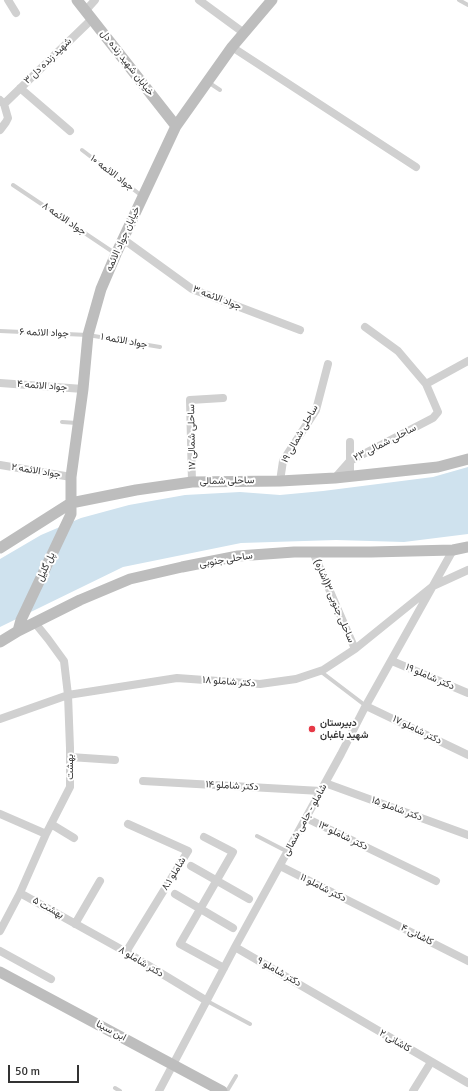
<!DOCTYPE html>
<html>
<head>
<meta charset="utf-8">
<style>
	body { margin:0 }
	#map { position:relative; width:468px; height:1091px; overflow:hidden; background:#fff; font-family:Signika,sans-serif }
	canvas { display:block }
	.scale { position:absolute; left:8px; top:1065px; width:71px; height:18px; box-sizing:border-box; border:2px solid #333; border-top:0; padding-left:5px; font-size:12px; line-height:14px; white-space:nowrap; color:#333; -webkit-text-stroke:3px #fff; paint-order:stroke }
</style>
</head>
<body>
<div id="map">
<canvas width="468" height="1091"></canvas>
<div class="scale">50 m</div>
</div>
<script>
const context = document.querySelector('canvas').getContext('2d');
context.lineJoin = 'round';
function paint(path, color) {
  context.fillStyle = color;
  context.fill(path, 'evenodd');
}
function shape(rows) {
  const path = new Path2D();
  for (const r of rows) {
    path.moveTo(r[0], r[1]);
    for (let i = 2; i < r.length; i += 2) path.lineTo(r[i], r[i + 1]);
  }
  return path;
}
function strokePath(path, color, width, dash) {
  context.strokeStyle = color;
  context.lineWidth = width;
  context.lineCap = dash ? 'butt' : 'round';
  context.setLineDash(dash || []);
  context.stroke(path);
}
function label(font, color, halo, rows, align = 'center') {
  context.font = font + ' Signika,Vazirmatn,sans-serif';
  context.lineWidth = 4;
  context.setLineDash([]);
  context.textBaseline = 'middle';
  context.strokeStyle = halo;
  context.fillStyle = color;
  for (const [text, x, y, turn = 0] of rows) {
    context.save();
    context.translate(x, y);
    context.rotate((+turn || 0) * Math.PI / 180);
    context.textAlign = isNaN(turn) ? turn : align;
    if (halo) context.strokeText(text, 0, 0);
    context.fillText(text, 0, 0);
    context.restore();
  }
}
paint(shape([
	[468,467,468,534,404,542,336,540,241,543,123,567,0,627,0,559,41,535,81,518,129,505,185,495,240,492,280,495,323,491,433,477]
]), '#cfe2ee');
strokePath(shape([
	[459,0,468,5],
	[208,82,220,90],
	[82,150,142,196],
	[13,185,116,254],
	[0,331,88,335,160,347],
	[62,422,77,423],
	[320,671,366,706],
	[257,836,288,852],
	[207,1001,250,1024],
	[115,1088,120,1091],
	[227,1091,236,1076]
]), '#d0d0d0', 4);
strokePath(shape([
	[8,0,16,13],
	[199,0,244,33],
	[86,10,95,0],
	[232,47,416,167],
	[20,88,70,131],
	[0,100,4,104,8,118,6,122,0,130],
	[4,104,92,19],
	[123,239,192,289,300,330],
	[0,383,83,389],
	[426,384,468,361],
	[350,442,350,476],
	[0,465,71,477],
	[335,478,350,461,433,418,438,412,426,384,398,351,365,327],
	[280,481,283,461,316,410,328,364],
	[192,482,190,400,223,398],
	[313,552,355,649],
	[392,661,468,693],
	[366,706,468,755],
	[0,719,68,695,177,678,260,684,296,679,323,670,355,649,433,586,468,570],
	[70,757,115,760],
	[143,781,321,791],
	[325,783,468,835],
	[0,814,46,834],
	[306,818,436,881],
	[51,824,74,838],
	[204,837,233,852,180,944,224,968],
	[191,866,249,899],
	[280,866,468,961],
	[20,893,126,952,207,1001],
	[175,894,233,928],
	[75,924,100,881],
	[0,931,20,893,46,834,70,787,70,748,68,695,64,661,48,639,35,623],
	[235,947,468,1083],
	[0,951,51,979],
	[126,952,188,851,128,824],
	[159,1091,235,947,341,754,364,709,453,550],
	[413,1091,431,1062]
]), '#d0d0d0', 8);
strokePath(shape([
	[77,0,176,126],
	[0,548,71,503,136,490,192,482,280,481,335,478,438,467,468,459],
	[18,631,21,620,71,514,71,477,83,389,88,335,101,289,116,254,176,126,232,47,272,0],
	[0,642,18,631,80,600,130,579,182,567,238,556,294,552,371,552,453,550,468,547],
	[0,972,222,1091]
]), '#bdbdbd', 11);
for (const [x, y, r, color] of [
	[312,729,4,"#e63946"]
]) {
  const dot = new Path2D();
  dot.arc(x, y, r, 0, 2 * Math.PI);
  context.fillStyle = color;
  context.fill(dot);
  strokePath(dot, '#fff', 1.5);
}
label('10px', '#333', '#fff', [
	["شهید زنده دل ۳",48,61,-44],
	["خیابان شهید زنده دل",127,63,52],
	["جواد الائمه ۱۰",112,173,37],
	["جواد الائمه ۸",64,219,34],
	["خیابان جواد الائمه",123,239,-66],
	["جواد الائمه ۳",217,298,21],
	["جواد الائمه ۶",44,333,2],
	["جواد الائمه ۱",124,341,10],
	["جواد الائمه ۴",42,386,4],
	["ساحلی شمالی ۱۹",300,434,-61],
	["ساحلی شمالی ۱۷",192,437,-91],
	["ساحلی شمالی ۲۳",385,443,-27],
	["جواد الائمه ۲",36,471,9],
	["ساحلی شمالی",227,481,-1],
	["ساحلی جنوبی",226,560,-9],
	["پل گلیل",46,567,-65],
	["ساحلی جنوبی ۳(اشاره)",334,601,67],
	["دکتر شاملو ۱۹",430,677,23],
	["دکتر شاملو ۱۸",229,682,4],
	["دکتر شاملو ۱۷",417,730,26],
	["بهشت",70,767,-90],
	["دکتر شاملو ۱۴",232,786,3],
	["دکتر شاملو ۱۵",397,809,20],
	["شاملو - جامی شمالی",305,820,-61],
	["دکتر شاملو ۱۳",343,836,26],
	["شاملو ۸.۱",174,874,-58],
	["دکتر شاملو ۱۱",323,888,27],
	["بهشت ۵",48,908,29],
	["کاشانی ۴",417,935,27],
	["دکتر شاملو ۸",141,962,31],
	["دکتر شاملو ۹",279,972,30],
	["ابن سینا",111,1031,28],
	["کاشانی ۲",395,1041,30]
]);
label('bold 10px', '#333', '#fff', [
	["دبیرستان",320,723],
	["شهید باغبان",320,735]
], 'left');
</script>
</body>
</html>
